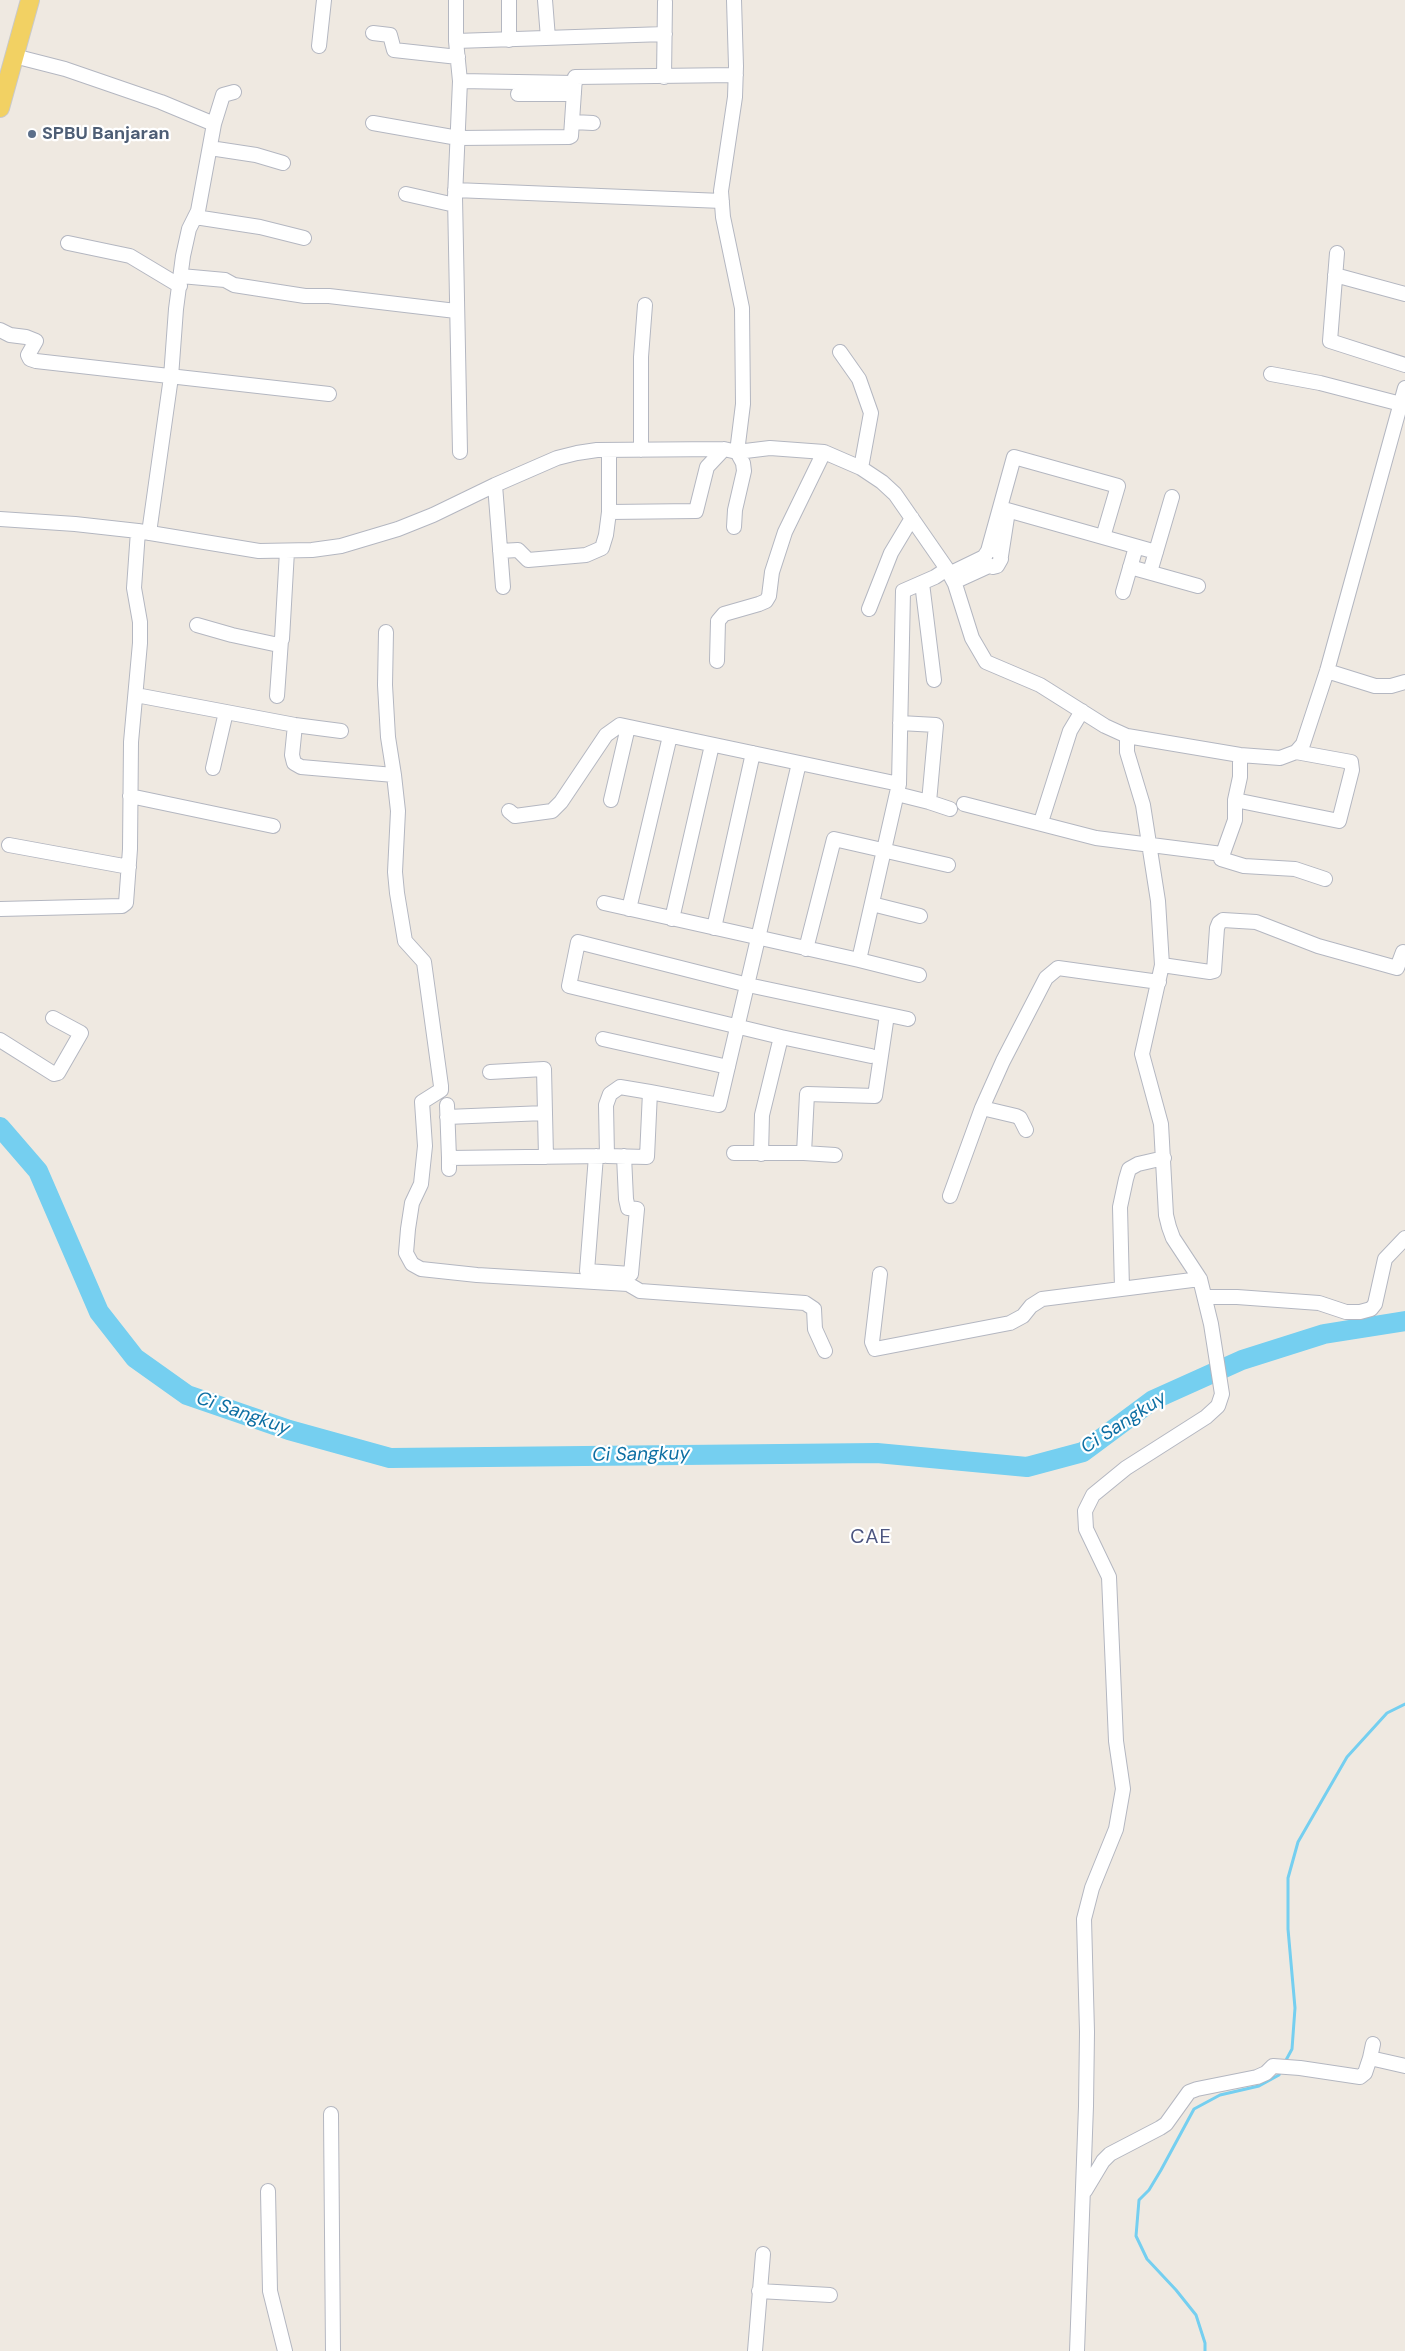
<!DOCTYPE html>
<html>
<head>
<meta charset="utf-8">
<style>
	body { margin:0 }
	canvas { display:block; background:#efe9e1 }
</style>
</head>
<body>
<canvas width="1405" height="2351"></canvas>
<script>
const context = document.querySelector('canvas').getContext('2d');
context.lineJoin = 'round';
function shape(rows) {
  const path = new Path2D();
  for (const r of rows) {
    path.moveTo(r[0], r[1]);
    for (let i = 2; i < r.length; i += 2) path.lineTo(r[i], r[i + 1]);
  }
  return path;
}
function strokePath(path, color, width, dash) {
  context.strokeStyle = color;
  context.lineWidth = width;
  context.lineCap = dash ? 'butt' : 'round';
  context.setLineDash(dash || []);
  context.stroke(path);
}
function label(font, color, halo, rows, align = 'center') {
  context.font = font + ' "DM Sans",sans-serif';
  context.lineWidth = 4.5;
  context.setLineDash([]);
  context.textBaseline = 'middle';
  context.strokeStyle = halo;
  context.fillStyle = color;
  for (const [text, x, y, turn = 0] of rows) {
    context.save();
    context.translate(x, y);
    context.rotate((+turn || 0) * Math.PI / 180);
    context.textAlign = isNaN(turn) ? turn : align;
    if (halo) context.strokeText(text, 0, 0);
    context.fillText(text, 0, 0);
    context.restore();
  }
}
strokePath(shape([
	[1285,2062,1292,2049,1295,2008,1288,1929,1288,1878,1298,1842,1347,1757,1387,1713,1405,1704],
	[1205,2351,1205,2343,1196,2315,1176,2290,1147,2259,1136,2236,1139,2200,1149,2190,1161,2170,1194,2109,1220,2095,1259,2086,1279,2075,1281,2070]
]), '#75cff0', 3);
strokePath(shape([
	[0,1127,38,1171,99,1312,135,1358,187,1395,289,1430,390,1458,877,1453,1027,1467,1083,1452,1153,1400,1242,1360,1324,1334,1405,1321]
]), '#75cff0', 20);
const minor = shape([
	[456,0,456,41,460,81,455,197,460,452],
	[545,0,548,38],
	[734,0,736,66,735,97,721,191,723,217,742,308,743,404,737,452,743,463,744,471,735,510,734,527],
	[373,33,390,35,394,50,458,57],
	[509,40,509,0],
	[456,41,665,34],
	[319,46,324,0],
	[14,56,65,69,161,102,214,124,223,95,234,92],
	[664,77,665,2],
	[460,81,575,83],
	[518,94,574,94],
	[573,122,593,123],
	[373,123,458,138,569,137,571,136,575,77,736,75],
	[210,148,256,155,283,163],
	[455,190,722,201],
	[406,194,455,205],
	[195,217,260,227,304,238],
	[68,243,130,256,180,286],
	[1337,253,1330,341,1405,365],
	[1335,275,1405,294],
	[181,276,225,280,234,285,305,296,329,296,456,311],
	[0,330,10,335,26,337,36,341,28,355,30,359,36,361,329,394],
	[840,352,859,379,871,413,861,468],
	[1271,374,1320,383,1401,404],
	[641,450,641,357,645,305],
	[495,485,503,587],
	[1000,508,1156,552],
	[609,512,609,450],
	[0,519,75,524,138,531,259,551,312,550,341,546,398,529,433,515,495,485,557,458,577,453,597,450,724,449,737,452,770,448,824,452,861,468,882,482,895,494,947,569,955,584,972,638,986,662,1040,685,1105,726,1127,736,1240,755,1280,758,1296,752,1303,744,1327,671,1405,388],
	[149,533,171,377,176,309,183,256,189,229,198,211,214,124],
	[500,551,518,550,528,560,586,555,602,548,606,535,609,512,696,511,707,467,724,449],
	[988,551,992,549,999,552,1001,559,997,566,993,567,986,564,984,557,988,551,1014,457,1118,486,1103,537],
	[1001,556,1008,511],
	[1130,567,1198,586],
	[1150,572,1172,497],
	[949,574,984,557],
	[954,582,989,566],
	[922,583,934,680],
	[1123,592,1136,547],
	[869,609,891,553,912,518],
	[197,625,232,635,274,644,279,643,282,639,287,551],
	[386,632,385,685,388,737,394,775],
	[717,661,718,621,724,614,759,604,766,601,769,596,772,572,785,532,824,452],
	[1327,671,1375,686,1391,686,1405,682],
	[136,695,295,725,341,731],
	[277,696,281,640],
	[900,723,936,725,929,802,950,809],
	[295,725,292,755,294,763,301,767,394,775,398,811,395,872,397,893,405,941,424,962,441,1086,441,1090,422,1102,425,1146,421,1184,412,1203,408,1229,406,1253,412,1264,421,1269,477,1275,628,1284,640,1291,805,1303,814,1309,815,1329,825,1351],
	[1240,755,1240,777,1235,800,1235,820,1221,859,1244,866,1295,869,1325,879],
	[213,768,226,712],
	[899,784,859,960,919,975],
	[897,794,929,802],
	[130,796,273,826],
	[611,800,628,727],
	[1235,800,1339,821,1352,770,1351,762,1296,752],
	[964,804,1096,838,1222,854],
	[509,811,515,816,552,811,561,802,606,735,620,725,899,784,903,591,935,577,947,569],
	[1041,822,1070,731,1082,711],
	[9,845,129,867],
	[604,903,859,960],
	[872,904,920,916],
	[0,909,122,906,126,903,130,849,131,742,140,643,140,622,134,588,138,531],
	[629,909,670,736],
	[672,919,712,745],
	[714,928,753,753],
	[806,949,834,839,948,865],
	[1162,965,1210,972,1214,971,1217,928,1219,923,1223,920,1256,922,1318,946,1397,968,1403,952],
	[781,1037,871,1056],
	[603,1039,728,1067],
	[0,1040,54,1074,58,1073,81,1033,53,1018],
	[490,1072,544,1069,545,1113],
	[650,1092,647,1157,607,1156,606,1105,610,1094,620,1087,650,1092,719,1105,799,763],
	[447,1105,449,1158],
	[447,1117,545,1113,546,1157],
	[1026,1130,1020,1118,1016,1116,982,1108,1003,1061,1046,978,1058,968,1159,982],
	[734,1153,804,1153],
	[761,1154,762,1115,781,1037,569,986,578,942,748,985,908,1019],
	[835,1155,804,1153,807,1094,875,1096,887,1015],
	[596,1156,587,1271,631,1274,637,1209,628,1208,626,1199,624,1156],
	[449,1169,449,1158,604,1156],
	[950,1196,982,1108],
	[880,1274,872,1342,875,1349,1010,1323,1023,1316,1031,1306,1042,1299,1200,1279],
	[1122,1289,1120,1207,1126,1179,1129,1169,1138,1164,1164,1158],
	[1205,1297,1237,1297,1319,1303,1346,1312,1360,1312,1371,1309,1375,1304,1385,1259,1405,1238],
	[1370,2058,1373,2044],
	[331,2114,333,2351],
	[268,2191,270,2291,285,2351],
	[1085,2191,1103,2161,1110,2154,1160,2128,1166,2124,1189,2092,1197,2089,1257,2077,1266,2073,1273,2066,1300,2068,1360,2077,1365,2073,1370,2058,1405,2066],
	[759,2291,830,2295],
	[755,2351,763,2254],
	[1077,2351,1086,2106,1087,2032,1084,1919,1092,1888,1116,1829,1123,1789,1116,1741,1109,1577,1086,1529,1085,1511,1093,1495,1126,1468,1206,1417,1218,1406,1222,1394,1211,1324,1200,1279,1173,1238,1169,1227,1166,1215,1161,1124,1142,1054,1162,965,1158,901,1143,805,1127,752,1127,736]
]);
const major = shape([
	[0,108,30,0]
]);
strokePath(minor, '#b4b7c1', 16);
strokePath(major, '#c9c9c9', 20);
strokePath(minor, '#fff', 14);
strokePath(major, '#f2d163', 18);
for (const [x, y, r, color] of [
	[32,134,5,"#5c6f8a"]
]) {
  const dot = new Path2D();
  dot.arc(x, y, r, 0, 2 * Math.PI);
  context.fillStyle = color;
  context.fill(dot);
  strokePath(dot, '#fff', 2);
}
label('bold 18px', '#4e5e75', '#fff', [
	["SPBU Banjaran",42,134]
], 'left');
label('italic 19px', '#0d6fa3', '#fff', [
	["Ci Sangkuy",243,1414,19],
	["Ci Sangkuy",1124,1423,-33],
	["Ci Sangkuy",641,1455,-1]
]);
context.letterSpacing = '1px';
label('20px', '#4d5680', '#fff', [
	["CAE",871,1538]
]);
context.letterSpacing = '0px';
</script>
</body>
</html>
